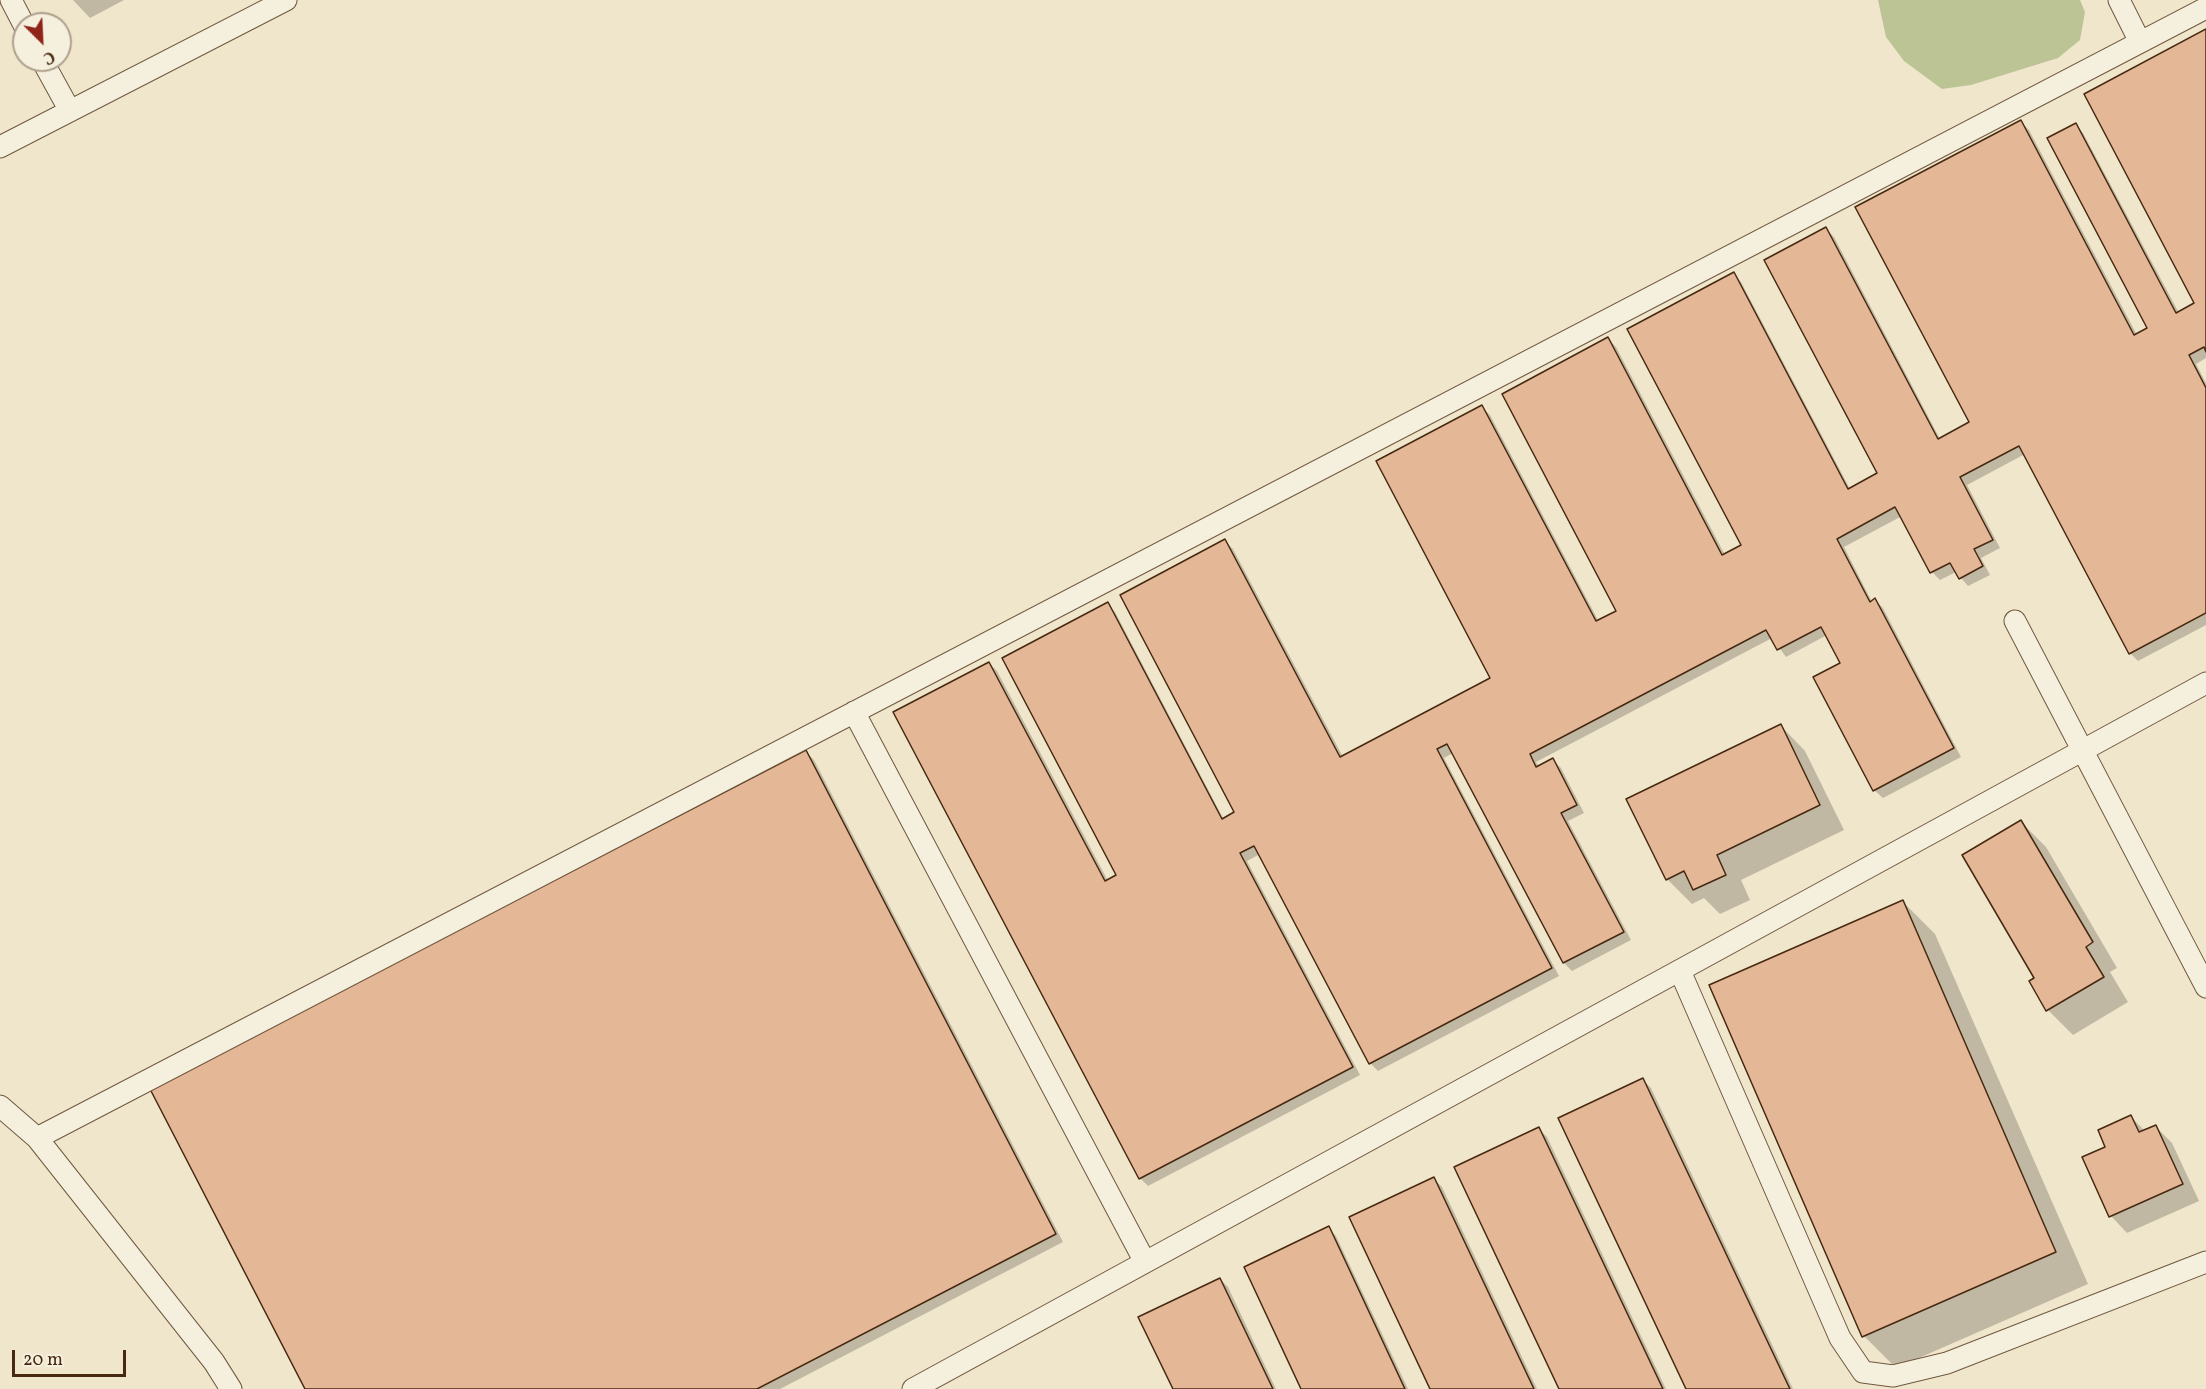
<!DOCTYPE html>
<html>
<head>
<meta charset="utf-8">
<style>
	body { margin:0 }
	#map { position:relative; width:2206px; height:1389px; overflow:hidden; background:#f0e6cc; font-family:Vollkorn,serif }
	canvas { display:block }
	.north { position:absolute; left:12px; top:12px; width:60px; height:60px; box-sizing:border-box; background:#f5efde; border:2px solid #afa08c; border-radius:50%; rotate:156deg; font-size:16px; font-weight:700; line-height:24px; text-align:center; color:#462910 }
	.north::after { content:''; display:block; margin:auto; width:21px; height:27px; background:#8f2418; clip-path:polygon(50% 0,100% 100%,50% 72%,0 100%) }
	.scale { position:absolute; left:12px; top:1350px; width:114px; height:27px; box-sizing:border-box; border:3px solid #462910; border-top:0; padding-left:8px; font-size:18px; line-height:21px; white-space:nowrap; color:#462910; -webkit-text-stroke:4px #f5efde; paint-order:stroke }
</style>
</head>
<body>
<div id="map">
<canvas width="2206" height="1389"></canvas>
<div class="north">С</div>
<div class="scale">20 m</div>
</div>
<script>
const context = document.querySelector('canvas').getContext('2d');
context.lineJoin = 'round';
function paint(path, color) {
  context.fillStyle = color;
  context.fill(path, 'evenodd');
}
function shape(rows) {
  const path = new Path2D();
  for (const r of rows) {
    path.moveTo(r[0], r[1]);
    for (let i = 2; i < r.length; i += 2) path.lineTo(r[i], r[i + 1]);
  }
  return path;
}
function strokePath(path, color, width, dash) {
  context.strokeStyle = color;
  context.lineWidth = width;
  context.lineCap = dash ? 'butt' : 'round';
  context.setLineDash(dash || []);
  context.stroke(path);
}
paint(shape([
	[1878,0,2080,0,2085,12,2080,40,2058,58,1971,85,1942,89,1904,61,1886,37]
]), '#bcc496');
paint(shape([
	[73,0,124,0,90,18],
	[2206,31,2206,358,2196,364,2206,383,2206,625,2138,661,2130,653,2025,454,1967,485,2000,548,1981,558,1990,575,1968,586,1956,572,1940,580,1932,572,1902,516,1844,547,1872,602,1875,600,1883,608,1961,757,1883,798,1874,790,1815,678,1842,664,1827,635,1786,657,1772,638,1536,762,1539,767,1553,760,1561,768,1584,813,1568,821,1631,940,1572,971,1564,963,1453,753,1444,758,1559,976,1378,1071,1370,1063,1260,854,1247,861,1360,1075,1148,1186,1140,1178,989,663,997,671,1108,881,1118,875,1107,604,1115,612,1224,820,1236,813,1225,541,1233,549,1343,757,1492,678,1482,407,1490,415,1599,622,1618,612,1608,339,1616,347,1725,555,1743,546,1733,274,1741,282,1850,489,1879,474,1826,229,1834,237,1940,439,1971,423,2021,122,2029,130,2137,335,2149,328,2075,125,2083,133,2179,313,2196,304],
	[1781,726,1805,751,1844,830,1741,880,1750,900,1720,914,1704,898,1692,904,1667,879],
	[806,752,814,760,1063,1242,780,1389,307,1389],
	[2021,822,2046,847,2117,968,2110,972,2128,1002,2073,1035,2048,1010,2036,979],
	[1903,902,1935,934,2088,1284,1896,1368,1864,1336],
	[1643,1080,1651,1088,1793,1389,1688,1389],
	[2131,1117,2145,1131,2155,1126,2172,1143,2199,1201,2127,1233,2111,1216,2084,1158,2107,1148],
	[1539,1129,1547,1137,1666,1389,1561,1389],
	[1434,1179,1442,1187,1537,1389,1432,1389],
	[1328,1228,1336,1236,1408,1389,1303,1389],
	[1220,1279,1228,1287,1276,1389,1174,1389]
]), '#0003');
const building = shape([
	[2206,29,2206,352,2204,347,2189,355,2206,388,2206,613,2129,654,2019,446,1960,477,1993,540,1974,549,1983,566,1959,579,1950,563,1930,573,1895,507,1837,539,1870,602,1875,598,1954,748,1873,791,1813,677,1840,663,1821,627,1777,650,1766,630,1530,754,1536,767,1553,758,1577,805,1561,813,1624,932,1563,963,1447,744,1437,749,1552,968,1369,1064,1254,846,1240,853,1353,1067,1139,1179,893,712,989,662,1105,881,1116,875,1002,658,1108,602,1222,819,1234,812,1120,595,1225,539,1340,757,1490,678,1376,461,1482,405,1596,621,1616,611,1502,394,1608,337,1722,555,1741,545,1627,329,1734,272,1848,489,1877,473,1764,260,1826,227,1938,439,1969,422,1855,207,2021,120,2134,335,2147,328,2047,138,2076,123,2176,313,2194,303,2084,94,2206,29],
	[1781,724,1820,805,1717,855,1726,875,1693,890,1684,871,1666,880,1626,799,1781,724],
	[806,750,1056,1234,757,1389,305,1389,150,1089,806,750],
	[2021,820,2093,942,2086,947,2104,977,2046,1011,2029,981,2034,978,1962,855,2021,820],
	[1903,900,2056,1252,1862,1337,1709,985,1903,900],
	[1643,1078,1790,1389,1686,1389,1558,1118,1643,1078],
	[2131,1115,2139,1132,2156,1125,2183,1184,2109,1217,2082,1157,2105,1147,2098,1130,2131,1115],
	[1539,1127,1663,1389,1559,1389,1454,1167,1539,1127],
	[1434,1177,1534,1389,1430,1389,1349,1217,1434,1177],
	[1329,1226,1405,1389,1301,1389,1244,1267,1329,1226],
	[1220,1278,1273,1389,1173,1389,1138,1317,1220,1278]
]);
paint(building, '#e4b797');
strokePath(building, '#462910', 1.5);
const service = shape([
	[11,0,24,25],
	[2119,0,2140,42],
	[42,60,70,111],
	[0,147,286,0],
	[2015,621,2206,987],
	[854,712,1145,1262],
	[1680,971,1840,1338,1863,1372,1893,1376,1947,1363,2206,1262],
	[0,1106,37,1138,2206,8],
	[37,1138,214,1362,231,1389],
	[913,1389,2206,683]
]);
strokePath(service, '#70583f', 23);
strokePath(service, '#f5efde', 21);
</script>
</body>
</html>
